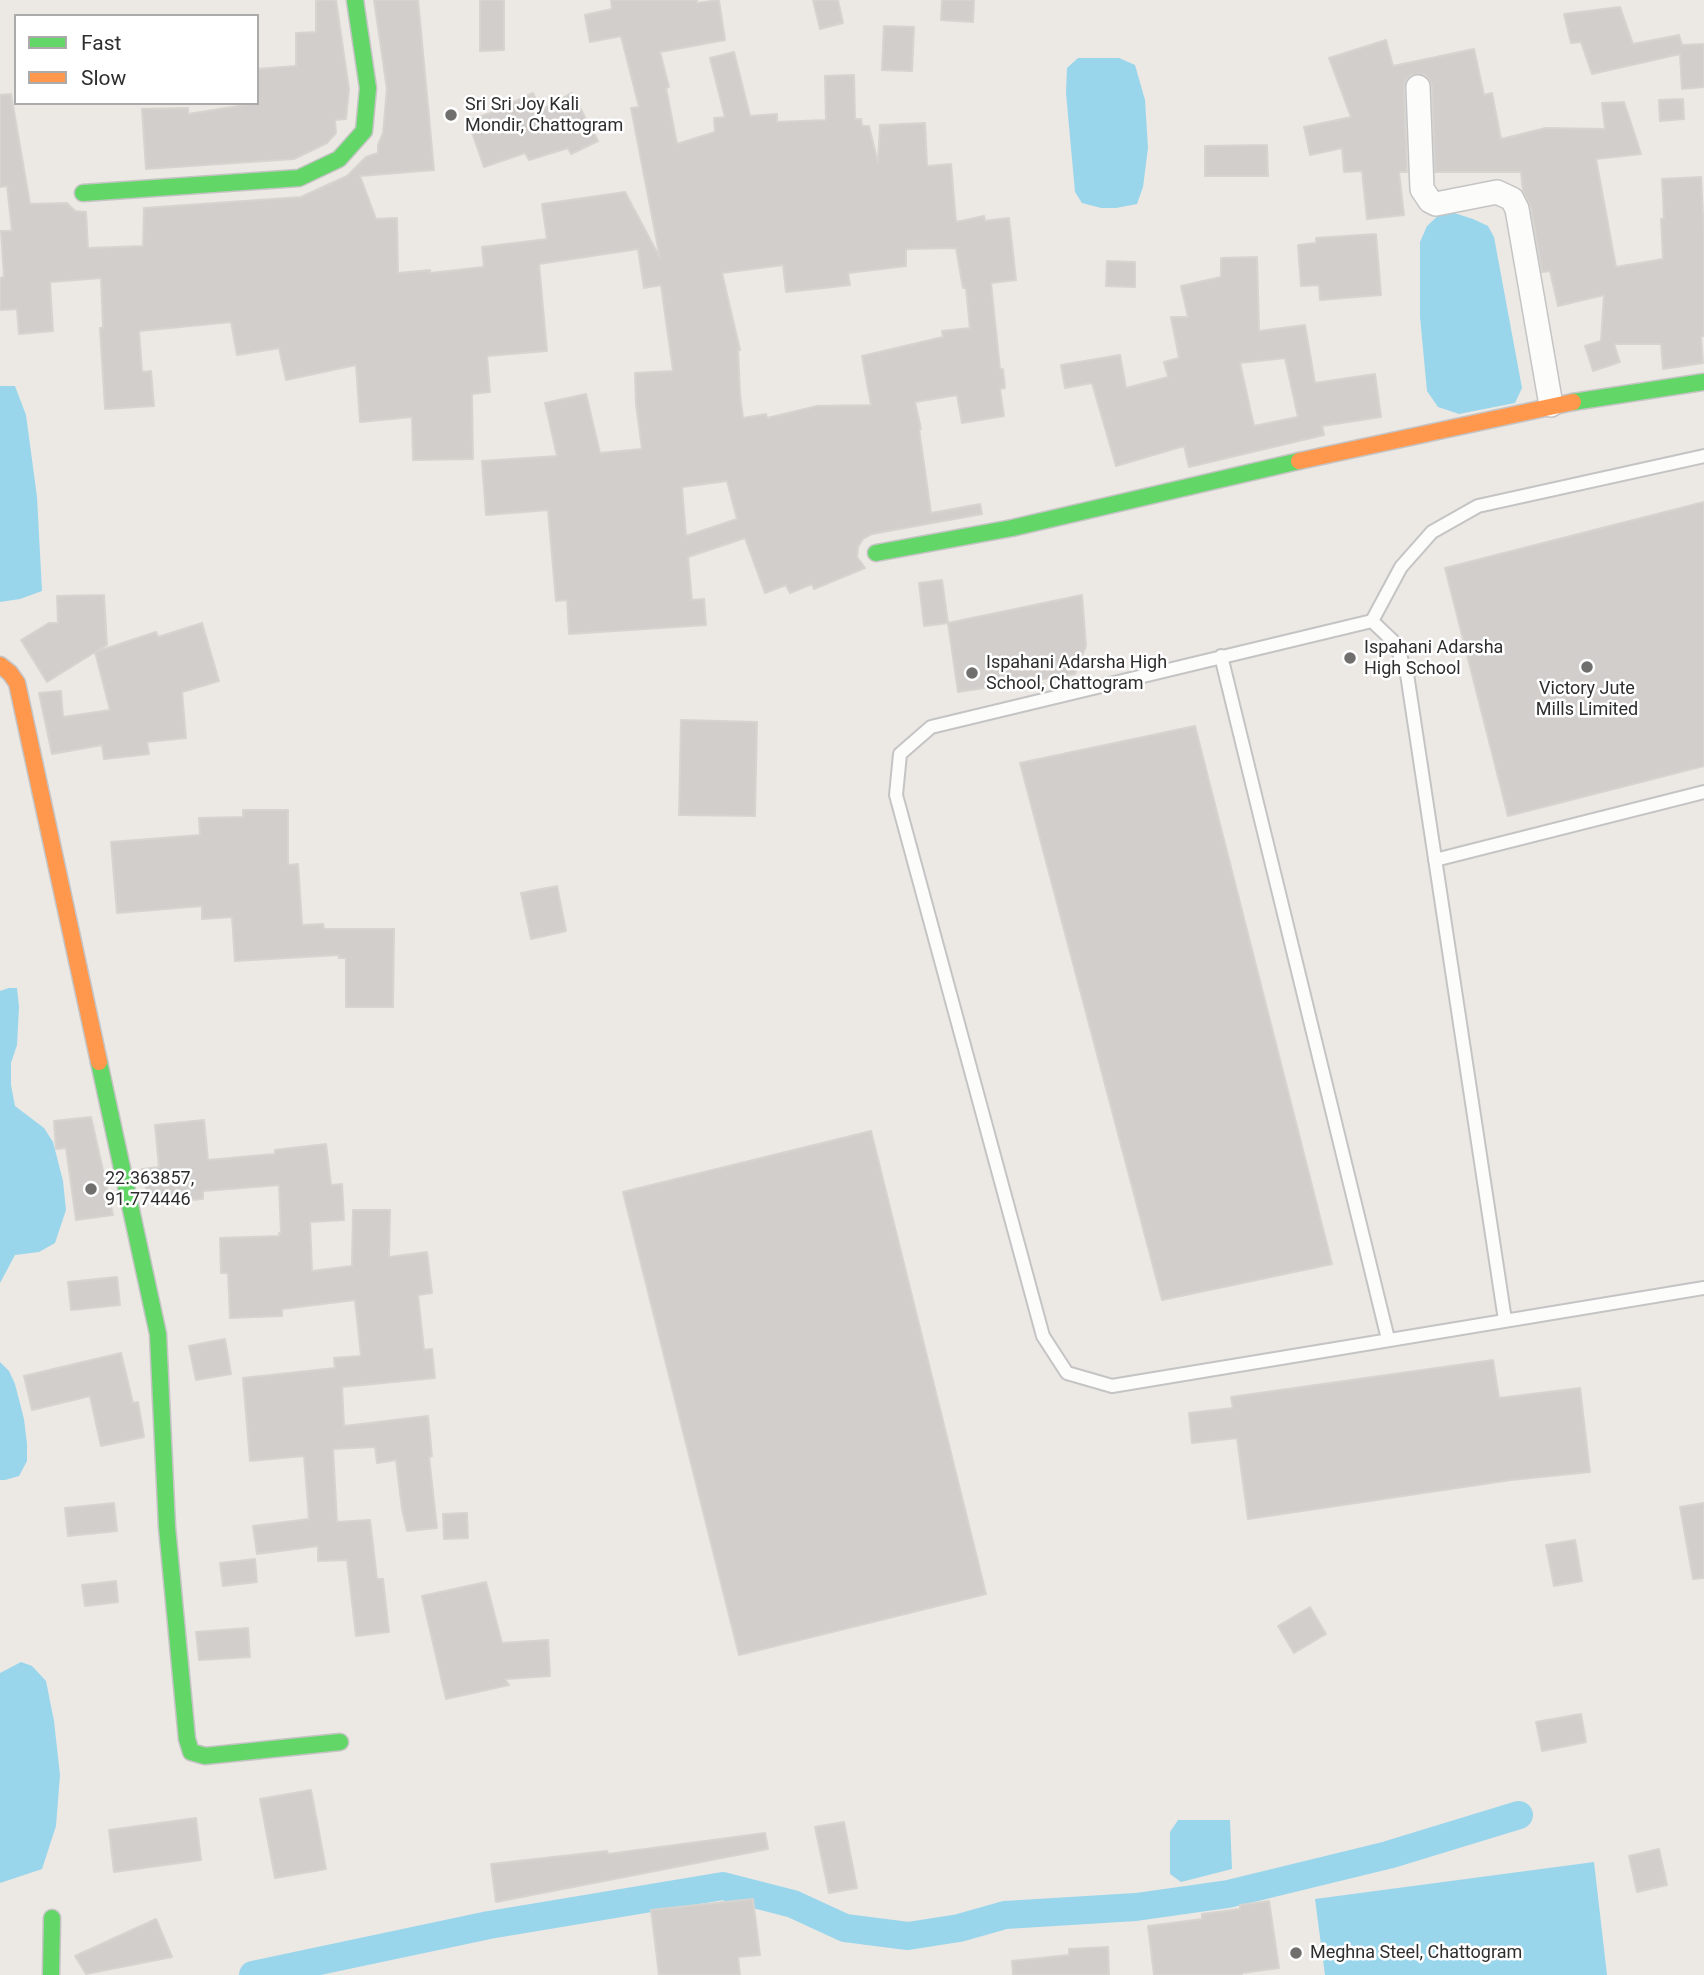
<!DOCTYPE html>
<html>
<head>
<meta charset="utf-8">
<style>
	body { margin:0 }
	#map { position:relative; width:1704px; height:1975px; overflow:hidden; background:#ece8e4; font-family:Roboto,sans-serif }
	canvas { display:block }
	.legend { position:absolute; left:14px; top:14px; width:245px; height:91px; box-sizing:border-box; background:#fff; border:2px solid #ababab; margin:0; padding:9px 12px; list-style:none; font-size:21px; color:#2e2e2e }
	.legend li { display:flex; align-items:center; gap:14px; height:35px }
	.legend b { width:35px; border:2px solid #ababab }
</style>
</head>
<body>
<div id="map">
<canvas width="1704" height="1975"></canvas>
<ul class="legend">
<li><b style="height:9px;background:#63d668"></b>Fast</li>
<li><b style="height:9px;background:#ff974d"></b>Slow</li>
</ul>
</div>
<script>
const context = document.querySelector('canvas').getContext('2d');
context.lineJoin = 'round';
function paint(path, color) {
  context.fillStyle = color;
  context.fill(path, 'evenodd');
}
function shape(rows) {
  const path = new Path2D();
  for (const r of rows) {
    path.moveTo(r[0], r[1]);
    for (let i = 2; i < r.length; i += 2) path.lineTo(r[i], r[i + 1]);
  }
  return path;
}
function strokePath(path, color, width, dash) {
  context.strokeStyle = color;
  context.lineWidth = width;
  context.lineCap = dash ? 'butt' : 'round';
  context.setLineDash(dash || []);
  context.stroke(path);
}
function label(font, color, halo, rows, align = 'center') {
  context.font = font + ' Roboto,sans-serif';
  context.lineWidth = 5;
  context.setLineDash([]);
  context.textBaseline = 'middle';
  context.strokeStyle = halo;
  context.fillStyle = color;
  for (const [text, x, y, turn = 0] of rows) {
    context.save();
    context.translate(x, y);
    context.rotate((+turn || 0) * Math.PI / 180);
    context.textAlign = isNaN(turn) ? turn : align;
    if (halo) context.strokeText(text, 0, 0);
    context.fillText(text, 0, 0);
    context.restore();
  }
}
paint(shape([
	[1078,58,1119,58,1135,65,1145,100,1148,148,1143,187,1137,204,1116,208,1101,208,1082,203,1075,192,1066,93,1067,68],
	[1441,213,1454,213,1473,219,1488,226,1494,237,1522,388,1515,403,1459,414,1438,407,1427,391,1420,317,1420,242,1427,226],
	[0,386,15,386,26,415,37,497,42,591,20,599,0,602],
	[9,988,17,988,19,1007,17,1045,11,1063,11,1085,15,1106,44,1128,53,1142,63,1181,66,1210,55,1243,39,1252,15,1255,0,1283,0,991],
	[0,1362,9,1371,15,1384,24,1419,27,1444,27,1461,19,1476,5,1480,0,1480],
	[21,1662,32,1666,46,1681,54,1721,60,1775,56,1826,42,1869,0,1883,0,1673],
	[1178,1820,1230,1820,1232,1869,1181,1882,1170,1874,1170,1832],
	[1594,1862,1607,1975,1325,1975,1315,1899]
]), '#99d6ec');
strokePath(shape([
	[253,1975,489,1925,723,1886,793,1904,845,1928,908,1936,959,1928,1005,1915,1136,1907,1228,1894,1388,1855,1519,1815]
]), '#99d6ec', 28);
const building = shape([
	[316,0,336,0,349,89,346,119,335,120,336,133,327,143,294,159,146,169,142,109,188,108,188,114,257,103,257,69,296,66,296,33,316,32,316,0],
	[374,0,418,0,434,170,360,176,376,219,397,218,398,273,430,270,430,273,484,267,482,247,547,239,542,204,625,192,660,258,631,108,639,107,621,36,590,42,585,15,612,9,611,0,697,0,697,3,719,0,725,40,660,52,669,87,666,88,677,144,715,132,714,118,725,117,710,58,734,52,750,116,777,114,777,122,826,120,825,76,854,75,855,119,861,119,862,126,869,126,878,163,880,125,925,123,927,166,951,164,956,222,984,216,985,221,1009,218,1016,280,991,283,1000,369,1003,369,1005,388,1000,389,1004,416,962,423,957,395,915,402,921,429,919,429,931,513,980,504,982,514,872,534,863,539,858,547,857,557,865,568,814,589,812,584,790,593,786,585,765,593,745,538,688,557,692,600,704,599,706,625,569,634,567,600,556,601,548,510,486,515,482,461,557,456,545,403,586,394,600,453,642,449,636,404,635,373,673,371,661,285,644,288,638,249,539,264,547,351,487,356,490,392,472,394,473,459,413,460,412,417,360,422,356,365,286,380,279,348,237,355,231,322,139,331,142,372,151,371,154,406,105,409,100,328,103,328,101,278,50,282,53,331,19,334,17,309,0,310,0,278,4,277,1,231,12,231,7,186,0,187,0,95,11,94,30,204,67,203,75,211,86,212,88,248,143,246,144,208,301,197,347,176,366,157,378,153,378,145,383,133,387,89,374,0],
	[956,248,963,288,966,288,970,328,942,331,943,337,862,356,871,405,817,406,767,418,766,414,743,418,740,395,738,350,740,350,722,273,783,265,786,292,824,288,850,285,848,273,906,266,906,249,956,248],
	[727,481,737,519,686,536,682,487,727,481],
	[480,0,504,0,504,50,480,51,480,0],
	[813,0,838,0,843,23,820,29,813,0],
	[942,0,974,0,973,22,941,20,942,0],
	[1620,7,1633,44,1679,35,1682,45,1704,44,1704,87,1682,89,1680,54,1592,74,1581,42,1571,43,1564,14,1620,7],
	[884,26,914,27,912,71,882,70,884,26],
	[1386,40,1393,66,1474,49,1484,95,1492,93,1501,139,1546,128,1605,129,1602,103,1624,102,1641,154,1596,159,1616,267,1663,259,1661,219,1664,219,1662,179,1701,177,1704,236,1704,336,1701,336,1703,363,1663,369,1661,344,1614,344,1620,362,1593,371,1585,346,1601,341,1604,295,1558,306,1550,271,1542,272,1531,207,1523,191,1521,172,1435,172,1432,86,1429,79,1424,74,1411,75,1406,80,1404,87,1407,172,1399,172,1404,215,1367,219,1362,171,1344,172,1342,148,1310,155,1304,127,1351,117,1329,58,1386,40],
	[533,93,541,110,572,93,598,141,571,154,568,148,529,160,525,153,484,167,468,121,493,112,533,93],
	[1683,99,1684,119,1660,121,1659,100,1683,99],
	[1267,145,1268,176,1205,176,1205,146,1267,145],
	[1376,234,1381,295,1320,300,1319,285,1301,286,1298,245,1316,243,1316,238,1376,234],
	[1257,257,1259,331,1305,325,1315,383,1375,374,1381,417,1322,426,1324,435,1189,467,1184,446,1116,466,1092,383,1065,388,1061,365,1120,355,1126,388,1168,377,1164,362,1179,358,1171,317,1188,317,1181,286,1221,277,1221,258,1257,257],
	[1285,358,1298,417,1254,426,1240,363,1285,358],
	[1107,261,1135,262,1135,287,1106,286,1107,261],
	[1704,502,1704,766,1508,816,1445,568,1704,502],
	[942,580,948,623,924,626,919,583,942,580],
	[104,595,107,645,95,652,156,632,158,637,202,623,219,681,182,692,186,738,147,742,149,754,104,759,102,745,52,754,39,693,61,691,63,717,110,710,95,652,47,682,21,640,49,623,58,623,57,596,104,595],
	[1082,595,1086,646,1075,674,958,692,948,623,1082,595],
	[681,720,757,722,755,816,679,815,681,720],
	[1195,726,1332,1264,1162,1300,1020,763,1195,726],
	[243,810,288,810,288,865,298,864,302,925,323,924,324,929,394,929,393,1007,346,1007,346,958,339,958,339,955,235,961,232,917,202,919,202,906,117,913,111,842,200,835,199,818,243,817,243,810],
	[557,886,566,931,531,939,521,893,557,886],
	[91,1117,113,1215,76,1220,66,1148,56,1149,54,1121,91,1117],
	[204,1120,208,1160,275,1154,275,1150,326,1144,331,1185,342,1184,344,1220,310,1222,312,1271,352,1266,353,1210,390,1210,389,1257,427,1252,432,1293,418,1295,424,1350,432,1349,435,1378,342,1387,344,1426,428,1416,432,1456,429,1457,437,1528,407,1531,402,1509,396,1460,377,1463,375,1447,333,1449,337,1522,370,1520,377,1579,383,1579,389,1632,356,1636,347,1560,318,1561,318,1546,257,1554,253,1526,309,1519,304,1456,250,1461,243,1378,335,1368,334,1358,361,1356,355,1300,282,1309,282,1316,230,1318,228,1273,221,1273,220,1238,279,1236,279,1233,281,1233,279,1185,203,1191,203,1199,149,1204,142,1169,159,1167,155,1125,204,1120],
	[871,1131,986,1594,739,1655,623,1192,871,1131],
	[117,1277,120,1305,71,1310,68,1282,117,1277],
	[225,1339,231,1374,196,1380,189,1346,225,1339],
	[121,1353,133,1403,138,1402,144,1437,101,1446,90,1396,32,1410,24,1376,121,1353],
	[1493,1360,1499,1398,1580,1388,1590,1472,1511,1480,1248,1519,1237,1438,1192,1443,1189,1413,1233,1408,1231,1397,1493,1360],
	[114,1503,117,1531,68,1536,65,1508,114,1503],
	[1704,1503,1704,1578,1693,1579,1680,1507,1704,1503],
	[467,1513,468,1538,444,1539,443,1514,467,1513],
	[1575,1540,1582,1581,1554,1586,1546,1545,1575,1540],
	[255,1559,257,1582,223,1586,220,1563,255,1559],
	[116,1581,118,1602,85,1606,82,1585,116,1581],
	[486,1582,502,1643,548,1640,550,1676,505,1679,509,1685,446,1699,422,1596,486,1582],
	[1310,1607,1326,1634,1294,1653,1278,1626,1310,1607],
	[248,1628,250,1657,199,1660,196,1632,248,1628],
	[1581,1714,1586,1742,1542,1751,1536,1722,1581,1714],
	[311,1790,326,1869,275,1878,260,1799,311,1790],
	[196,1818,201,1860,114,1872,109,1830,196,1818],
	[844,1822,857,1888,829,1893,815,1827,844,1822],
	[765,1833,768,1849,496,1902,491,1864,607,1851,608,1854,765,1833],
	[1659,1849,1667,1885,1637,1892,1629,1856,1659,1849],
	[753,1899,760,1955,738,1957,740,1975,659,1975,651,1910,753,1899],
	[1269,1901,1279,1968,1242,1973,1242,1975,1154,1975,1148,1926,1202,1919,1202,1914,1240,1909,1240,1905,1269,1901],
	[156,1919,172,1957,86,1974,75,1956,156,1919],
	[1108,1947,1109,1975,1013,1975,1012,1961,1069,1955,1069,1949,1108,1947]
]);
paint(building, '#d1cecb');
strokePath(building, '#d7d4d0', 2);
const lane = shape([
	[1704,456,1478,506,1432,532,1401,567,1372,621,931,727,900,754,896,795,1043,1336,1067,1373,1112,1386,1704,1288],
	[1372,621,1395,643,1407,674,1505,1320],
	[1221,656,1388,1339],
	[1435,860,1704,792]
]);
const street = shape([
	[1418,87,1422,189,1430,201,1436,204,1497,192,1512,199,1517,209,1551,405]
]);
const fast = shape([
	[83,193,299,178,339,159,364,131,368,88,355,0],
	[1573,402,1704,382],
	[876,553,1012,528,1299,461],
	[99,1062,158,1334,167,1527,187,1739,191,1752,205,1756,340,1742],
	[51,1975,52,1918]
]);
const slow = shape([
	[1299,461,1573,402],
	[0,665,10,673,17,683,99,1062]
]);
strokePath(lane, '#c5c4c5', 16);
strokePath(street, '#c5c4c5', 26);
strokePath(fast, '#c5c4c5', 19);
strokePath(slow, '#c5c4c5', 19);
strokePath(lane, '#fcfcfb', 12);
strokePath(street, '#fcfcfb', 23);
strokePath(fast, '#63d668', 16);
strokePath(slow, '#ff974d', 16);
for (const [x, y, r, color] of [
	[451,115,7,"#706f6e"],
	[1350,658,7,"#706f6e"],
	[1587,667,7,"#706f6e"],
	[972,673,7,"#706f6e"],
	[91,1189,7,"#706f6e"],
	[1296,1953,7,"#706f6e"]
]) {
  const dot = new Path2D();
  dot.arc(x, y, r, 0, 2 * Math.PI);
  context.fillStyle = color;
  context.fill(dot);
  strokePath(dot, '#fff', 2.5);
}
label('18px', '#2e2e2e', '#fff', [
	["Sri Sri Joy Kali",465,105],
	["Mondir, Chattogram",465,126],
	["Ispahani Adarsha",1364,648],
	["High School",1364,669],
	["Ispahani Adarsha High",986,663],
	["School, Chattogram",986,684],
	["Victory Jute",1587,689,"center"],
	["Mills Limited",1587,710,"center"],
	["22.363857,",105,1179],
	["91.774446",105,1200],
	["Meghna Steel, Chattogram",1310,1953]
], 'left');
</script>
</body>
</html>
